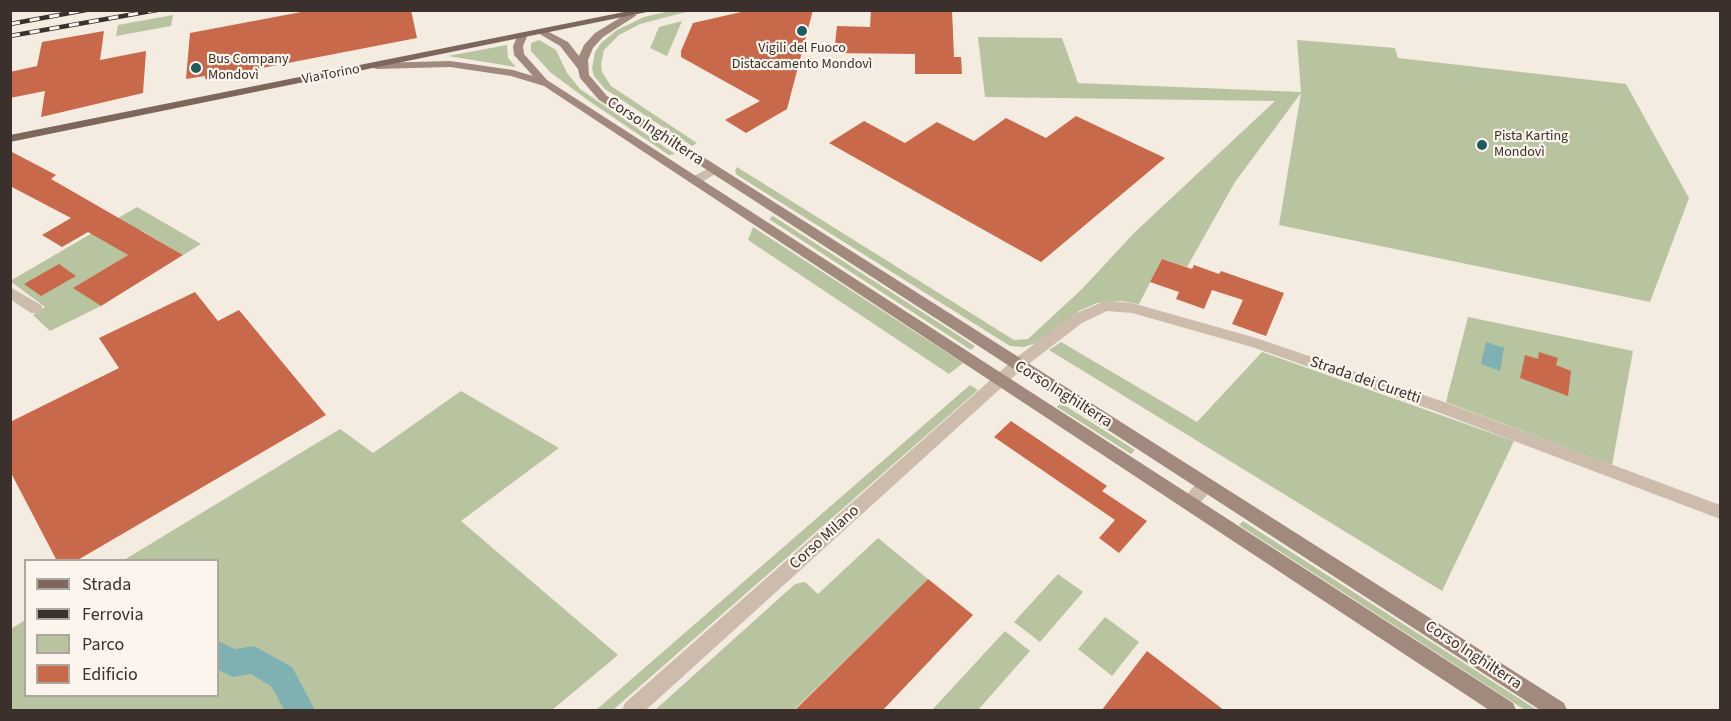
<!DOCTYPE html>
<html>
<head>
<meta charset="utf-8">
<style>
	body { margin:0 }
	#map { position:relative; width:1731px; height:721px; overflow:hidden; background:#f4ebe1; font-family:"Source Sans 3",sans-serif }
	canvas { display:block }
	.frame { position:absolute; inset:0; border:12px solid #3b302b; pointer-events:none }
	.legend { position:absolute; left:24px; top:559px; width:195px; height:138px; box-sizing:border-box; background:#fbf5ee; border:2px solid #aea6a0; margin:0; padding:8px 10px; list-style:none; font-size:18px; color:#3b302b }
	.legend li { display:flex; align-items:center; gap:12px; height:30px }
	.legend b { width:30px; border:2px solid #aea6a0 }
</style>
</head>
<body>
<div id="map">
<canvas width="1731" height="721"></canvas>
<div class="frame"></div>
<ul class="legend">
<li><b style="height:8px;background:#7d675c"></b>Strada</li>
<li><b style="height:8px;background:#3b302b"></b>Ferrovia</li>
<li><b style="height:16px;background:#b8c4a0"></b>Parco</li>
<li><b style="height:16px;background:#c8694b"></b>Edificio</li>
</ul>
</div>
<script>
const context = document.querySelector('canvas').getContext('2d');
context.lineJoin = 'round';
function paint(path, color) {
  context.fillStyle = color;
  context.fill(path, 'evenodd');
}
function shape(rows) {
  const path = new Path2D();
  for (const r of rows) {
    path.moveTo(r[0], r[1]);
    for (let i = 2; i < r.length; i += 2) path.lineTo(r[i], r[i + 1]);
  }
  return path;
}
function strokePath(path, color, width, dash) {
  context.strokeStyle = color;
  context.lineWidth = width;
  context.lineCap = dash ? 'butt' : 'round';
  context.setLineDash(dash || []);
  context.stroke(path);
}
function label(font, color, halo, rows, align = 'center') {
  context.font = font + ' "Source Sans 3",sans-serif';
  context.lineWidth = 4.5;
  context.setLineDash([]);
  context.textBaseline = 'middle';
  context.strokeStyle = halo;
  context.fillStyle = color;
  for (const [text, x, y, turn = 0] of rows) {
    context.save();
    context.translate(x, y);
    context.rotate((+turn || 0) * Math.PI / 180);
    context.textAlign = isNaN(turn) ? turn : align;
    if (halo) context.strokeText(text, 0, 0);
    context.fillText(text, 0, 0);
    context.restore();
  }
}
paint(shape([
	[674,10,690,11,640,24,619,35,604,50,601,65,602,72,611,86,697,143,692,146,605,89,594,76,592,68,595,52,601,43,617,30,644,17],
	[173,15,171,26,116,36,118,25],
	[682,21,667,56,650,48,659,27],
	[978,37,1062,38,1078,83,1301,92,1297,40,1395,48,1398,58,1626,84,1689,198,1650,302,1279,225,1301,93,1235,182,1187,267,1162,259,1139,304,1121,301,1097,303,1079,311,1036,343,1024,347,1010,346,737,175,735,171,737,167,1014,340,1028,339,1083,288,1134,233,1275,101,985,97],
	[539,40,556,50,567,73,580,89,675,154,669,155,589,101,550,72,531,51,531,43],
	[507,45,508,58,516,67,448,56],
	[137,207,201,244,183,255,142,231,115,247,128,255,74,288,101,306,50,331,33,315,45,307,10,281],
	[773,216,975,346,971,350,769,219],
	[753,227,963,363,949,374,748,240],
	[1468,317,1633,351,1612,465,1446,402],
	[1061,342,1197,422,1262,352,1514,441,1442,591,1049,350],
	[970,385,978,390,613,710,596,710],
	[461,391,559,448,461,521,618,655,552,710,11,710,11,629,25,620,26,696,218,696,218,560,124,560,340,429,373,453],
	[1061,403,1135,450,1131,454,1057,407],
	[1243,521,1537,710,1525,710,1239,525],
	[878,538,928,579,794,710,655,710,795,584,805,582,818,594],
	[1058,574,1083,592,1040,642,1014,622],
	[1105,617,1139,642,1112,676,1078,649],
	[1005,631,1030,651,978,710,932,710]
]), '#b8c4a0');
paint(shape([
	[1486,342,1504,348,1500,371,1481,364]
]), '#7fb0b2');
paint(shape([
	[218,641,235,649,254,646,292,667,315,710,284,710,272,687,251,674,233,677,218,670,218,641]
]), '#7fb0b2');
paint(shape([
	[312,10,411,10,417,38,205,79,205,76,186,79,190,33],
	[750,10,813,10,787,109,746,133,725,120,760,101,681,57,681,51,693,23],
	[871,10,952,10,954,57,961,57,962,74,915,74,915,54,834,53,837,26,870,27],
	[104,31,100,60,146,51,143,93,41,117,45,91,10,98,10,72,37,66,42,42],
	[1076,116,1165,158,1041,262,829,143,864,121,905,143,937,122,974,141,1006,118,1046,138],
	[10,151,56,175,51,179,183,255,101,306,73,288,128,255,88,232,62,247,42,235,71,218,10,186],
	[1162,259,1192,269,1194,265,1219,274,1221,271,1284,293,1266,336,1232,324,1243,300,1212,290,1204,309,1176,299,1179,292,1150,282],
	[59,264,76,276,41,296,24,284],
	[195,292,218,321,239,310,326,415,76,561,57,561,10,471,10,422,119,368,99,338],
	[1539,352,1558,358,1556,365,1571,371,1568,396,1520,378,1525,355,1538,359],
	[1011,421,1107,486,1102,491,1147,521,1119,553,1099,538,1115,520,994,437],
	[928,579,973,615,882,711,794,711],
	[1147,651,1225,711,1101,711]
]), '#c8694b');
paint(shape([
	[713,166,719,170,717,173,700,183,692,183,690,180,692,177,713,166],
	[10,287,41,305,43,309,41,313,31,313,10,299,10,287],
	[1105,301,1132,303,1256,338,1447,403,1720,505,1720,519,1435,411,1252,347,1132,313,1107,311,1082,323,1022,369,646,710,622,710,625,703,1012,361,1072,315,1105,301],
	[1205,478,1211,480,1213,485,1211,490,1196,508,1190,510,1184,508,1182,503,1184,498,1199,480,1205,478]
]), '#cdbbac');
paint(shape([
	[628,13,637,15,603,37,593,48,588,60,589,75,607,96,1564,703,1567,710,1540,710,599,100,580,78,578,69,560,46,538,33,547,31,568,42,579,56,584,45,595,33,628,13],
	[522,34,527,37,523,46,524,54,547,80,1513,703,1516,710,1489,710,544,86,511,76,450,67,376,69,371,66,376,63,450,61,513,70,533,76,514,55,513,46,518,35,522,34]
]), '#a18a7d');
paint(shape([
	[634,10,657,10,10,142,10,135,634,10]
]), '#7d675c');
const rail = shape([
	[10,24,86,10],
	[10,36,157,10]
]);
strokePath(rail, '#3b302b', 4.5);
strokePath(rail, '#fbf5ee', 3, [10]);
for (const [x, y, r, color] of [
	[802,31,6,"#1f5a5e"],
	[196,68,6,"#1f5a5e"],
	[1482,145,6,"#1f5a5e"]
]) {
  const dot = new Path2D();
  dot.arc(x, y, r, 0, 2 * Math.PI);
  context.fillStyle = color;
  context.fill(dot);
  strokePath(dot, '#fbf5ee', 2);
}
label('14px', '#3b302b', '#fbf5ee', [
	["Vigili del Fuoco",802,49,"center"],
	["Distaccamento Mondovì",802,65,"center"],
	["Bus Company",208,60],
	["Mondovì",208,76],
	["Pista Karting",1494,137],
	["Mondovì",1494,153]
], 'left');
label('14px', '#3b302b', '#fbf5ee', [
	["Via Torino",331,75,-11]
]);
label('16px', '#3b302b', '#fbf5ee', [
	["Corso Inghilterra",655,132,33],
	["Strada dei Curetti",1365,381,19],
	["Corso Inghilterra",1063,395,32],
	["Corso Milano",825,538,-42],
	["Corso Inghilterra",1473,656,33]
]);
</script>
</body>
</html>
